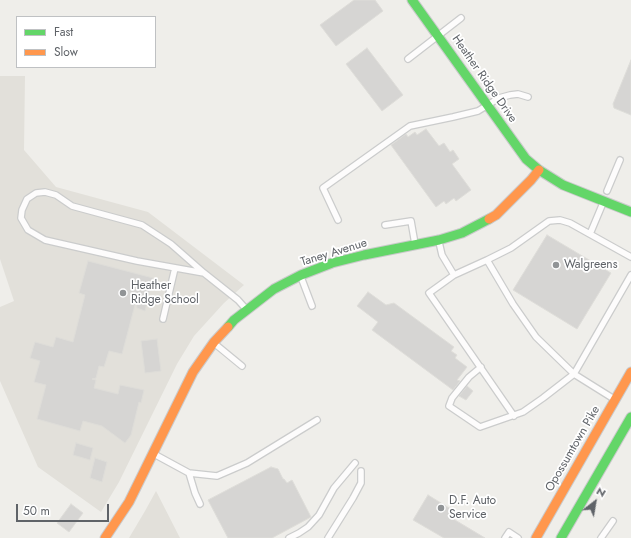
<!DOCTYPE html>
<html>
<head>
<meta charset="utf-8">
<style>
	body { margin:0 }
	#map { position:relative; width:631px; height:538px; overflow:hidden; background:#efeeea; font-family:Jost,sans-serif }
	canvas { display:block }
	.legend { position:absolute; left:16px; top:16px; width:140px; height:52px; box-sizing:border-box; background:#fff; border:1px solid #bfc1c3; margin:0; padding:5px 7px; list-style:none; font-size:12px; color:#5f6368 }
	.legend li { display:flex; align-items:center; gap:8px; height:20px }
	.legend b { width:20px; border:1px solid #bfc1c3 }
	.north { position:absolute; left:575px; top:482px; width:40px; height:40px; -webkit-text-stroke:3px #fff; paint-order:stroke; rotate:31deg; font-size:11px; font-weight:700; line-height:16px; text-align:center; color:#5f6368 }
	.north::after { content:''; display:block; margin:auto; width:14px; height:18px; background:#5f6368; clip-path:polygon(50% 0,100% 100%,50% 72%,0 100%) }
	.scale { position:absolute; left:16px; top:504px; width:93px; height:18px; box-sizing:border-box; border:2px solid #5f6368; border-top:0; padding-left:5px; font-size:12px; line-height:14px; white-space:nowrap; color:#5f6368; -webkit-text-stroke:3px #fff; paint-order:stroke }
</style>
</head>
<body>
<div id="map">
<canvas width="631" height="538"></canvas>
<ul class="legend">
<li><b style="height:5px;background:#63d668"></b>Fast</li>
<li><b style="height:5px;background:#ff974d"></b>Slow</li>
</ul>
<div class="north">N</div>
<div class="scale">50 m</div>
</div>
<script>
const context = document.querySelector('canvas').getContext('2d');
context.lineJoin = 'round';
function paint(path, color) {
  context.fillStyle = color;
  context.fill(path, 'evenodd');
}
function shape(rows) {
  const path = new Path2D();
  for (const r of rows) {
    path.moveTo(r[0], r[1]);
    for (let i = 2; i < r.length; i += 2) path.lineTo(r[i], r[i + 1]);
  }
  return path;
}
function strokePath(path, color, width, dash) {
  context.strokeStyle = color;
  context.lineWidth = width;
  context.lineCap = dash ? 'butt' : 'round';
  context.setLineDash(dash || []);
  context.stroke(path);
}
function label(font, color, halo, rows, align = 'center') {
  context.font = font + ' Jost,sans-serif';
  context.lineWidth = 3.5;
  context.setLineDash([]);
  context.textBaseline = 'middle';
  context.strokeStyle = halo;
  context.fillStyle = color;
  for (const [text, x, y, turn = 0] of rows) {
    context.save();
    context.translate(x, y);
    context.rotate((+turn || 0) * Math.PI / 180);
    context.textAlign = isNaN(turn) ? turn : align;
    if (halo) context.strokeText(text, 0, 0);
    context.fillText(text, 0, 0);
    context.restore();
  }
}
paint(shape([
	[0,76,25,76,24,150,56,187,148,212,244,285,224,303,194,336,177,364,119,482,101,512,38,467,0,381,0,307,14,301,0,259],
	[156,491,180,538,129,538,145,511]
]), '#e2e0da');
const building = shape([
	[354,0,375,0,383,11,336,46,320,25,354,0],
	[367,48,403,95,382,111,346,64,367,48],
	[631,60,631,115,614,108,613,104,631,60],
	[426,129,439,146,444,143,450,152,453,150,459,159,452,164,471,190,456,201,454,198,446,204,444,201,436,207,391,145,406,134,408,137,415,132,417,135,426,129],
	[547,235,611,273,577,329,513,290,547,235],
	[88,261,153,278,145,311,137,308,136,301,122,354,109,351,104,367,99,366,96,378,92,379,96,380,94,388,118,394,120,385,144,390,141,403,139,402,131,435,125,443,102,426,83,421,80,431,37,419,46,385,34,382,40,361,30,358,35,342,53,347,56,337,73,342,85,295,79,293,88,261],
	[368,292,386,305,394,303,454,347,451,351,457,355,455,358,467,367,457,380,460,381,453,390,372,330,378,322,357,306,368,292],
	[157,339,161,371,145,373,141,341,157,339],
	[467,386,473,391,466,400,459,396,467,386],
	[76,443,93,448,90,460,73,455,76,443],
	[95,458,107,462,102,482,90,478,95,458],
	[271,467,278,469,283,479,284,479,287,483,292,480,311,517,272,538,228,538,208,500,271,467],
	[428,495,454,511,450,517,485,538,444,538,413,520,428,495],
	[71,504,83,513,69,532,57,523,71,504]
]);
paint(building, '#d6d5d3');
strokePath(building, '#deddd9', 1);
const lane = shape([
	[408,59,461,18],
	[607,191,620,160],
	[338,220,323,188,410,126,453,117,478,111,499,98,510,95,518,94,528,97],
	[385,225,411,221,415,244],
	[590,234,603,203],
	[439,242,442,255,454,275],
	[487,260,454,275,429,293,514,416],
	[204,273,137,261,45,240,28,230,21,218,22,210,27,199,36,193,45,192,56,195,72,206,142,225,171,244,204,273,238,300,246,309],
	[301,277,312,306],
	[163,319,175,268],
	[214,343,242,366],
	[481,367,469,377,452,398,449,406,480,427,523,412,543,398,574,374,631,275],
	[614,399,574,374,536,337,513,304,487,260,511,248,549,221,560,220,570,223,631,257],
	[154,454,189,473,217,476,247,463,317,420],
	[189,473,195,493,200,504],
	[289,538,299,533,308,527,319,515,334,488,355,463],
	[328,538,353,498,361,483,361,471],
	[505,538,509,532,518,538],
	[601,538,613,521]
]);
const fast = shape([
	[412,0,526,159,539,170,563,185,631,212],
	[228,327,234,320,274,289,301,275,332,263,364,255,439,240,462,233,489,219],
	[561,538,631,417]
]);
const slow = shape([
	[489,219,496,215,531,180,539,170],
	[105,538,129,502,193,372,214,342,228,327],
	[536,538,631,372]
]);
strokePath(lane, '#cbcccc', 8);
strokePath(fast, '#cacacb', 11);
strokePath(slow, '#cacacb', 11);
strokePath(lane, '#fdfcfc', 5.5);
strokePath(fast, '#63d668', 9);
strokePath(slow, '#ff974d', 9);
for (const [x, y, r, color] of [
	[556,265,4,"#919496"],
	[123,293,4,"#919496"],
	[441,508,4,"#919496"]
]) {
  const dot = new Path2D();
  dot.arc(x, y, r, 0, 2 * Math.PI);
  context.fillStyle = color;
  context.fill(dot);
  strokePath(dot, '#fff', 1.5);
}
label('12px', '#5f6368', '#fff', [
	["Heather Ridge Drive",484,79,55],
	["Taney Avenue",334,253,-17],
	["Opossumtown Pike",573,449,-60]
]);
label('12px', '#5f6368', '#fff', [
	["Walgreens",564,265],
	["Heather",131,286],
	["Ridge School",131,300],
	["D.F. Auto",449,501],
	["Service",449,515]
], 'left');
</script>
</body>
</html>
